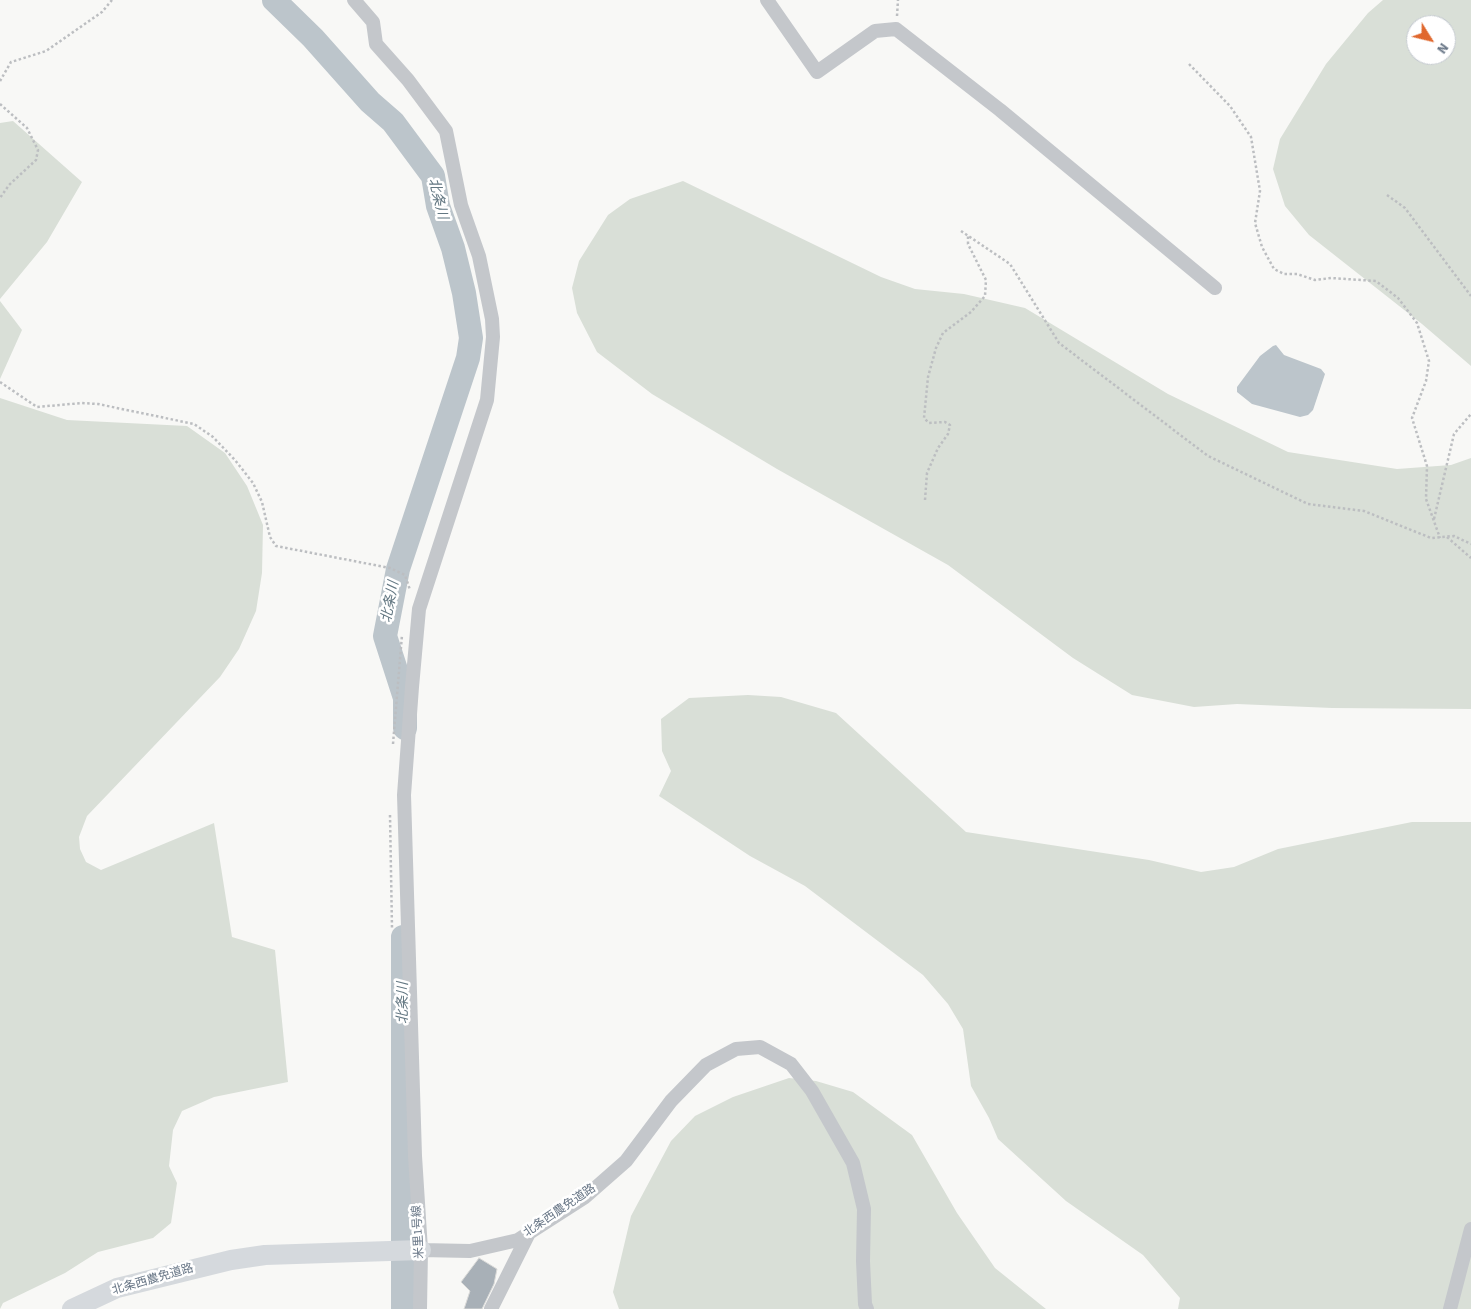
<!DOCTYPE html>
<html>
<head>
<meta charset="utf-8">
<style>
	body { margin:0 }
	#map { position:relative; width:1471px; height:1309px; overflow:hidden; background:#f8f8f6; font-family:"Source Sans 3",sans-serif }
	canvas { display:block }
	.north { position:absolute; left:1406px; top:15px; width:50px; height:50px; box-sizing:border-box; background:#fff; border:1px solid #c3c8cf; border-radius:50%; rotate:126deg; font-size:14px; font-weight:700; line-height:20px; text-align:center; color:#687686 }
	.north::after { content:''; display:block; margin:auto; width:18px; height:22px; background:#e0682e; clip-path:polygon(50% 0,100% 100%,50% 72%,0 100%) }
</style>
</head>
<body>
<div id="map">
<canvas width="1471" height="1309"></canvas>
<div class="north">N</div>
</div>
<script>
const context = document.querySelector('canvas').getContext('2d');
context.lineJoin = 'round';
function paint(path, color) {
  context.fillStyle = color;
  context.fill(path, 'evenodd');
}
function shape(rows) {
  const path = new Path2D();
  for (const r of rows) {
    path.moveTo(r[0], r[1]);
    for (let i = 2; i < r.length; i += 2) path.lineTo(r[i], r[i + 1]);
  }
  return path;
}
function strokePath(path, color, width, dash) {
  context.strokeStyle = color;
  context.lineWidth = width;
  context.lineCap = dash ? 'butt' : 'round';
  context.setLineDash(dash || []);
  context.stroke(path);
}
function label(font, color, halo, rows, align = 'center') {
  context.font = font + ' "Source Sans 3","Noto Sans JP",sans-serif';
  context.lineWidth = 5;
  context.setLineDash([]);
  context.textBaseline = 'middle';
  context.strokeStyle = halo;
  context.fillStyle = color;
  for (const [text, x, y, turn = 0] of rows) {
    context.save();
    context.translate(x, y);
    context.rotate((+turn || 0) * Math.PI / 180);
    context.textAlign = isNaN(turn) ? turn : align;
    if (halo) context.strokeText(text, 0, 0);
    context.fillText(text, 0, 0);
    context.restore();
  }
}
paint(shape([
	[1383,0,1471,0,1471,366,1422,324,1309,235,1285,206,1273,169,1280,139,1326,64,1368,13],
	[1416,25,1446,25,1446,55,1416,55],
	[13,121,82,182,47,242,0,299,0,123],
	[683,181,881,277,915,289,964,294,1025,308,1168,394,1288,452,1397,469,1451,465,1471,458,1471,709,1332,708,1237,704,1194,707,1132,695,1073,658,948,565,777,469,652,394,597,352,577,313,572,288,579,261,608,215,630,199],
	[0,301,22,330,0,379],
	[0,398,67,420,187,426,225,453,247,486,263,525,262,573,256,611,239,649,220,677,87,816,79,837,80,849,86,862,101,870,214,823,232,937,275,950,288,1082,214,1097,182,1111,173,1130,169,1166,177,1183,171,1223,153,1238,98,1252,65,1273,3,1303,0,1309],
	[748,695,781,697,836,713,966,832,1149,860,1201,872,1234,867,1278,849,1412,822,1471,822,1471,1309,1178,1309,1180,1298,1143,1255,1066,1201,998,1139,989,1118,971,1086,963,1029,948,1004,923,975,805,886,750,856,659,796,671,771,662,751,661,719,689,698],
	[789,1078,816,1081,853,1092,912,1135,957,1213,995,1268,1046,1309,619,1309,613,1292,631,1216,671,1141,695,1116,733,1097]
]), '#d9dfd7');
paint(shape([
	[1276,345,1284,355,1321,369,1325,374,1313,410,1308,415,1300,417,1252,404,1237,392,1237,387,1260,356,1273,346]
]), '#bcc5cb');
strokePath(shape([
	[274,0,313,38,370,102,393,122,433,176,438,206,453,248,464,293,471,338,468,358,398,569,385,636,405,698,405,728],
	[403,1309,403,937]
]), '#bcc5cb', 24);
const building = shape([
	[479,1258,497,1269,494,1284,482,1309,464,1309,470,1291,461,1282,479,1258]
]);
paint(building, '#a8b0b7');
strokePath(building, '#dadad8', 1);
strokePath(shape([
	[897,16,898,0],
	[1189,64,1230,106,1251,137,1260,191,1255,223,1262,247,1274,269,1284,274,1297,274,1315,280,1331,278,1376,281,1398,298,1417,323,1429,361,1426,381,1412,418,1427,466,1426,499,1440,538],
	[0,81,11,62,46,51,102,12,112,0],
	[0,104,27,128,38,150,36,160,9,185,0,198],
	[1387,195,1405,208,1471,296],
	[961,231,1010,264,1059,343,1208,456,1308,504,1364,511,1431,538,1454,536,1471,544],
	[0,382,37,407,82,403,98,404,194,424,213,437,235,460,253,483,262,502,270,537,276,546,390,568,405,575,410,590],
	[925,500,927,473,938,448,948,434,950,425,945,422,929,423,924,418,928,377,936,348,943,333,971,312,985,296,986,280,968,244,968,236],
	[1434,519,1454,434,1471,414],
	[1447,537,1471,558],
	[393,744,402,635],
	[390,815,392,928]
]), '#bcbec1', 2.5, [2.5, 2.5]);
strokePath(shape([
	[354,0,373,22,376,44,408,80,446,131,461,205,479,256,492,319,493,337,487,400,419,609,412,687,404,795,415,1156,421,1250,420,1309],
	[767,0,817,72,875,31,896,29,1000,110,1215,288],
	[421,1250,470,1251,518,1240,585,1197,626,1161,671,1101,706,1065,736,1049,760,1047,791,1064,812,1091,853,1163,864,1209,863,1261,865,1304,867,1309],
	[491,1309,529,1233],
	[1450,1309,1471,1229]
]), '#c4c7cb', 14);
strokePath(shape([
	[72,1309,117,1288,231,1260,265,1255,421,1250]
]), '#d5d9dd', 20);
label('12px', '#687686', '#fff', [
	["北条西農免道路",560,1211,-34],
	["米里1号線",419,1232,-93],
	["北条西農免道路",153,1280,-16]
]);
label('italic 14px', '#637782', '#fff', [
	["北条川",437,199,76],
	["北条川",391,602,-79],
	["北条川",404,1003,-90]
]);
</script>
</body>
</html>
